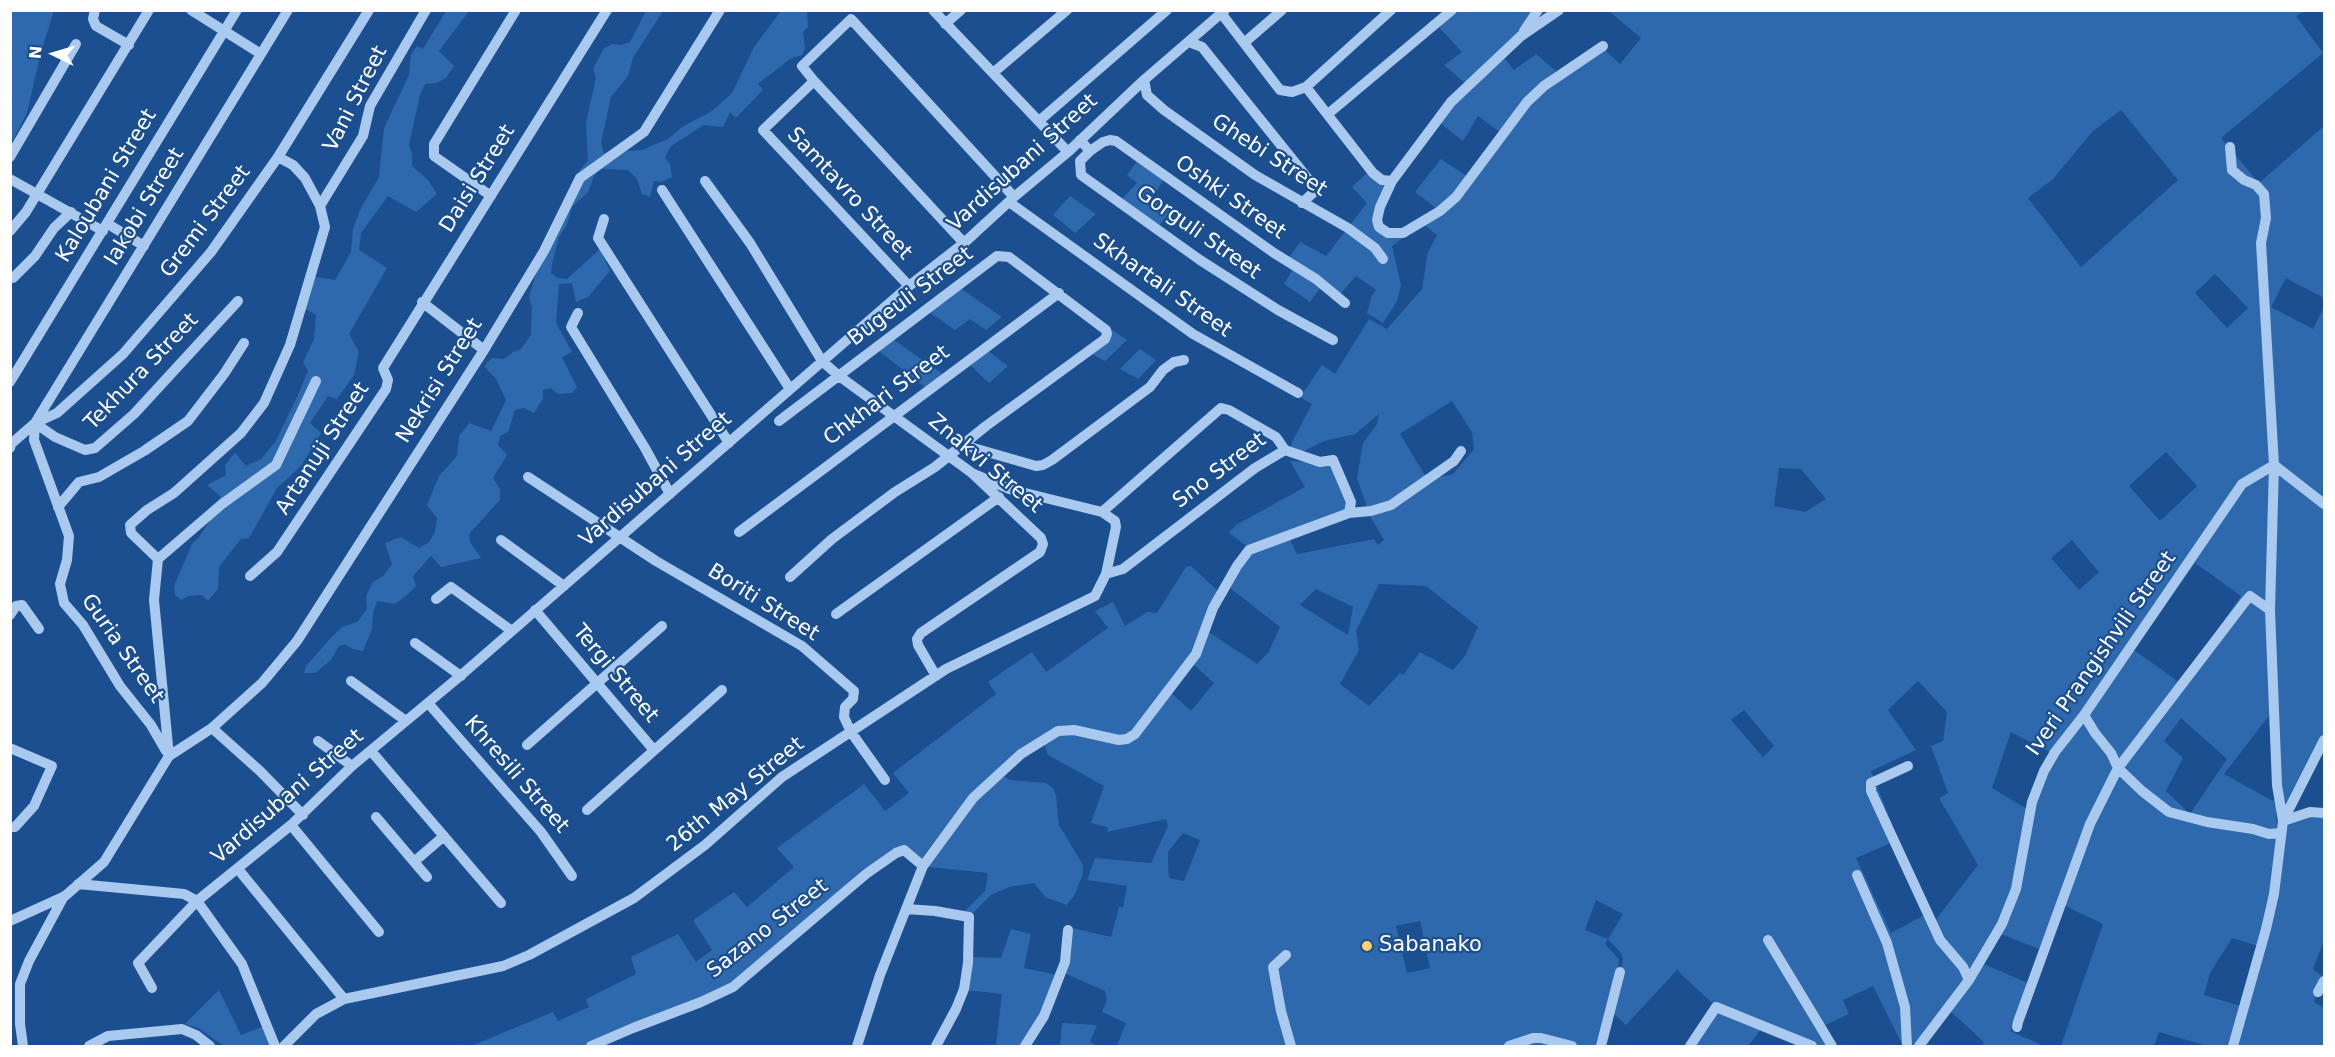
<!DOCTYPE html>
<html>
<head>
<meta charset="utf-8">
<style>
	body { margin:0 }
	#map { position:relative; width:2335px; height:1057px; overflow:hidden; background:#1b4f8f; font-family:"DejaVu Sans",sans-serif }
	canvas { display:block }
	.frame { position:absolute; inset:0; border:12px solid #fff; pointer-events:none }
	.north { position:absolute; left:24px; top:24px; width:60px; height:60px; -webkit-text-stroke:4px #1b4f8f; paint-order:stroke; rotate:275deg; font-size:16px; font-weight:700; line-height:24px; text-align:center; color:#fff }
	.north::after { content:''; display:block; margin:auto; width:21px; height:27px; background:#fff; clip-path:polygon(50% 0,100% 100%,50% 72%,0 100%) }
</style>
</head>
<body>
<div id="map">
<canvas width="2335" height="1057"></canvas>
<div class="frame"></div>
<div class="north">N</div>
</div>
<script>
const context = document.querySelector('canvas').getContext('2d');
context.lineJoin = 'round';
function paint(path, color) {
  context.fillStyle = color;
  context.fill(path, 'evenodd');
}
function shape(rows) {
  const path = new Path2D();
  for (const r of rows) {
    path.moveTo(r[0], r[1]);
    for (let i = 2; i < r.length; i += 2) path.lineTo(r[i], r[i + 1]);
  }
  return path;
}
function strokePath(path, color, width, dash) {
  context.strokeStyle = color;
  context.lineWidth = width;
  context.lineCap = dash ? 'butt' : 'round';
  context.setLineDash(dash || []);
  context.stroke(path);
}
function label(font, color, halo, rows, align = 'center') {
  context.font = font + ' "DejaVu Sans",sans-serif';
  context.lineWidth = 4.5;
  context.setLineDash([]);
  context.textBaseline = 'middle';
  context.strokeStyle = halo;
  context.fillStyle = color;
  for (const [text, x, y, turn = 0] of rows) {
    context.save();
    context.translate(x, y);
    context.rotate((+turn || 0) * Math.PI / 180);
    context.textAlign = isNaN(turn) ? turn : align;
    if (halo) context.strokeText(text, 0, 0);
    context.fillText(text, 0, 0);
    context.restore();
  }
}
paint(shape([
	[11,10,54,11,41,52,27,113,11,144],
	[446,11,469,11,439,51,454,66,446,78,436,83,425,84,420,95,409,145,412,153,412,166,428,180,437,194,416,212,388,196,361,233,359,250,387,268,349,334,359,352,354,375,337,399,328,396,310,423,321,433,301,466,277,488,249,538,241,539,219,567,218,589,208,601,202,595,189,596,181,600,175,595,174,586,192,544,199,537,218,509,220,496,207,485,226,475,225,465,235,453,246,466,261,459,276,441,297,397,308,371,303,362,314,339,316,315,302,307,312,276,335,280,351,252,353,229,360,210,379,177,384,128,409,75,411,54,417,46,423,49],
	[646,11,663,11,633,58,628,76,611,97,601,143,604,153,642,150,668,139,682,127,712,111,732,93,754,47,781,11,807,11,808,27,803,32,805,48,802,55,790,59,758,84,763,90,736,118,730,112,723,127,704,125,670,147,665,158,670,164,672,177,662,182,654,181,650,197,642,194,637,179,628,170,601,169,594,176,588,192,572,207,567,225,559,237,552,264,551,273,557,278,567,279,600,249,610,271,588,297,576,302,572,283,559,284,556,323,572,352,562,357,577,387,572,393,558,394,551,388,543,390,543,399,534,413,524,408,515,410,508,432,500,436,498,445,507,455,493,478,500,489,500,500,469,534,470,542,481,558,441,567,431,556,413,576,416,586,407,595,395,604,377,601,373,613,372,629,363,651,353,649,345,644,339,646,331,660,315,673,304,673,306,666,329,640,342,627,357,622,367,609,366,596,373,582,383,576,392,564,385,543,401,537,419,548,429,542,435,532,437,518,427,505,439,476,457,456,459,436,469,423,491,431,506,400,496,379,484,366,492,358,504,359,513,352,520,350,531,335,532,308,529,297,537,271,563,201,576,174,588,161,586,123,596,78,593,69,604,48,613,44,621,45,630,42],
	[1458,11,1534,11,1521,33,1498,51,1514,70,1536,54,1556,71,1524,99,1500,132,1478,116,1463,141,1434,118,1465,83,1444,65,1462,52,1439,27],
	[1609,11,2304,11,2296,16,2323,53,2221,138,2259,183,2324,126,2324,298,2286,278,2271,307,2313,329,2324,307,2324,736,2286,809,2276,810,2277,831,2270,895,2258,946,2232,938,2210,973,2204,995,2241,1006,2230,1046,2208,1046,2159,1032,2154,1046,2061,1046,2103,924,2057,902,2039,949,1998,933,1915,1046,1903,1046,1873,986,1843,1000,1849,1014,1823,1026,1834,1046,1806,1046,1762,1028,1748,1046,1688,1046,1714,1005,1677,970,1626,1025,1612,1012,1623,960,1621,953,1608,939,1605,944,1619,959,1618,972,1599,1046,1117,1046,1126,1023,1102,1012,1107,1000,1105,991,1064,973,1072,928,1111,937,1119,907,1123,907,1127,886,1087,880,1095,858,1151,863,1168,826,1166,819,1107,832,1108,827,1091,823,1104,786,1048,755,1044,743,1062,733,1119,743,1170,692,1191,711,1214,683,1193,664,1207,631,1257,664,1268,653,1280,627,1229,587,1250,554,1289,537,1297,554,1374,539,1378,545,1384,540,1370,516,1357,478,1363,443,1377,424,1379,414,1355,434,1324,441,1304,451,1298,450,1291,448,1292,442,1312,404,1300,397,1322,365,1335,374,1369,319,1387,329,1422,289,1428,252,1437,235,1423,224,1440,214,1527,106,1603,48,1620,64,1641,38],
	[2121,110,2178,180,2081,267,2028,198,2052,180,2093,131],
	[2215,274,2248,308,2227,328,2195,293],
	[1452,401,1472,432,1474,449,1453,474,1432,479,1430,484,1400,434],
	[2166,452,2197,486,2160,521,2129,486],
	[1779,468,1801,469,1826,499,1805,512,1774,506],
	[2072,540,2099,572,2079,590,2051,558],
	[2195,563,2241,596,2180,683,2134,650],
	[1379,584,1426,586,1478,627,1465,656,1453,670,1420,652,1403,675,1400,673,1369,706,1340,684,1359,650,1356,631],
	[1316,589,1353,607,1348,635,1300,605],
	[1918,681,1947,712,1943,741,1931,746,1948,793,1939,798,1978,865,1934,922,1930,912,1891,933,1856,858,1898,840,1871,771,1916,750,1888,710],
	[1744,710,1774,746,1763,757,1731,720],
	[2269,716,2274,800,2273,801,2224,774],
	[2181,718,2227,759,2190,814,2166,791,2183,758,2164,741],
	[2011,732,2051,753,2027,809,1992,788],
	[1183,833,1200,840,1184,881,1169,878,1168,865,1168,852],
	[1596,900,1623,914,1608,939,1585,930],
	[1420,921,1430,968,1407,973,1396,926],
	[1441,159,1468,177,1453,196,1437,209,1415,192],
	[1137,161,1164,179,1153,197,1171,210,1159,226,1122,199,1137,183,1127,175],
	[1368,172,1387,186,1373,219,1404,237,1392,246,1401,285,1397,301,1383,323,1367,313,1372,295,1376,290,1356,276,1334,301,1321,287,1310,302,1284,284,1296,264,1288,259,1300,242,1326,256,1367,203,1352,187],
	[1070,196,1096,214,1075,233,1053,215],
	[960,288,1002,317,986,330,970,319,955,330,929,312],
	[1108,327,1127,340,1105,361,1090,353],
	[894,340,943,374,925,387,879,351],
	[1140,349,1156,360,1138,379,1120,369],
	[987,350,1008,366,989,383,968,363],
	[1290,461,1329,463,1349,500,1347,510,1248,547,1229,533,1236,525,1305,487],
	[1191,566,1219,592,1193,653,1134,732,1126,737,1066,725,970,794,921,859,905,855,863,869,820,909,731,984,585,1046,471,1046,553,1012,558,1021,589,1007,586,999,636,974,631,957,678,934,696,962,712,950,693,920,734,892,747,907,794,867,777,848,864,784,885,811,909,793,893,773,996,694,988,682,1032,652,1046,672,1108,628,1095,611,1113,602,1125,626,1147,612,1157,613,1186,567],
	[1002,775,1009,780,1046,783,1053,788,1056,796,1059,825,1083,865,1083,874,1074,896,1067,905,1045,897,1034,883,1009,887,991,895,973,913,965,911,985,891,988,873,928,867,977,799],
	[2312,815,2324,815,2324,940,2313,969,2322,976,2314,991,2317,995,2314,1002,2324,1008,2324,1046,2237,1046,2286,822],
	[1011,929,1031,934,1024,968,1057,975,1037,1025,1020,1046,996,1045,1002,994,966,990,973,957,1001,958],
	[1984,964,2028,983,2010,1031,2044,1046,1982,1046,1984,1042,1949,1010],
	[219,990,241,1035,262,1027,270,1046,224,1046,198,1028,185,1024],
	[1062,1023,1097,1025,1090,1042,1098,1046,1060,1046]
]), '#2e69ad');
strokePath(shape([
	[95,10,93,19,96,26,129,45],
	[191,10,261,54],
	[933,10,1068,152],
	[1221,13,1280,90,1292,92,1306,87,1373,173,1382,180,1392,181,1451,102,1521,36,1559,10],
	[945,24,961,10],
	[1524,31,1538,10],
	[1189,42,1202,47,1313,185,1315,191,1302,203],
	[1244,43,1282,10],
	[993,73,1067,10],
	[1144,80,1147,95,1164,110,1255,175,1348,228,1375,248,1383,259],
	[814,81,964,243],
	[1306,87,1391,10],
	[1328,114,1452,10],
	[1039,121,1167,10],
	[1080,140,1090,151,1080,161,1081,175,1200,260,1278,310,1333,340],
	[2230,147,2232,170,2244,180,2256,185,2264,194,2266,218,2261,243,2274,465,2270,610,2277,785,2283,821,2310,812,2324,813],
	[1090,151,1103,142,1110,140,1116,141,1274,253,1316,279,1345,303],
	[10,157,76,44],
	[10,179,103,231],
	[705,181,750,243,822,361,839,376,972,473,1041,538,1043,544,1040,552,921,633,917,639,918,645,936,676],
	[1392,181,1380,207,1377,220,1379,227,1388,233,1403,233,1440,211,1456,197,1527,102,1544,86,1603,46],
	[662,190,790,389],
	[491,196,434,156,434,144,516,10],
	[1009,202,1193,334,1298,393],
	[320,206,363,136,370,106,426,10],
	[604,219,598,238,729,443],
	[108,224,144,246],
	[10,231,26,212,149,10],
	[13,278,35,256,54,228,71,212],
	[909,286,763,130,814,81,802,66,851,19,1014,197],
	[422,302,484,350],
	[578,313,571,327,645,448,670,494],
	[10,382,237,10],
	[779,421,997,256,1009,257,1106,330,1107,334,1105,339,986,426,935,467,895,492,832,539,790,577],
	[35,423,57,413,123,354,211,252,278,157,369,10],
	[35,423,34,440,69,536,67,560,60,584,64,603,83,625,120,686,151,725,166,751],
	[35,423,55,437,85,450,95,448,134,414,238,301],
	[963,445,1036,466,1043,465,1052,460,1150,387,1163,370,1174,362,1184,360],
	[10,448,11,444,35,423,288,10],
	[528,477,656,561,802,646,854,691,853,699,845,707,844,717,851,732,885,780],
	[58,507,79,482,99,477,144,451,188,421,224,374,244,343],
	[1102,512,1221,408,1229,410,1276,437,1285,450,1255,468,1123,569,1106,574],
	[1349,513,1371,511,1391,505,1454,461,1461,451],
	[739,532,1059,293],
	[501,540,564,586],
	[158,559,222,504,276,465,316,381],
	[250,576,277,552,386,389,388,380,383,368,607,10],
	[436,599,451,587,512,631],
	[535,610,653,749],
	[836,614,999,497],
	[10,615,16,606,22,605,39,629],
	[415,643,461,676],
	[351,681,406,721],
	[428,703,541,832,572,876],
	[2084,715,2095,733,2111,753,2118,768,2142,791,2169,812,2207,822,2253,829,2269,834,2281,833],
	[212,728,260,771,303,815],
	[318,741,352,766],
	[527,745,662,626],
	[10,748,52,766,34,806,15,827,10,827],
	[371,751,501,903],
	[169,756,154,600,158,559,131,533,130,525,147,510,174,493,241,433,264,403,290,345,325,227,320,206,305,178,293,165,278,157],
	[1908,766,1871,783,1871,791,1940,940,1963,967,1969,980],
	[587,810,722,690],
	[376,817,427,877],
	[291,825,379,932],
	[415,861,444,836],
	[238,869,344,999],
	[1857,875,1887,943,1905,1007,1907,1046],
	[78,884,184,894,197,901,242,964,275,1046],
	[906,909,935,911,969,917,968,963,964,989,956,1009,936,1046],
	[10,921,65,896,104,862,169,756,212,728,262,683,297,641,484,350,544,251,580,178,644,132,720,10],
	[1768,940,1832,1046],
	[1286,955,1273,967,1281,1011,1291,1046],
	[152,988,138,963,197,901,291,825,352,766,459,677,909,286,964,243,1014,197,1068,152,1144,80,1225,10],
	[2318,992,2324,981],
	[2017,1027,2018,1022,2090,824,2118,768,2244,603,2250,596,2270,610],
	[23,1046,20,1024,20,984,29,961,64,896],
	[89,1046,108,1036,182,1029,196,1035,210,1046],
	[284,1046,316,1014,344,999,503,966,529,955,634,898,705,845,782,777,946,669,1095,596,1106,574,1116,527,1115,521,1102,512,1009,489,972,473],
	[591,1046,633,1028,701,1002,733,987,866,874,896,853,904,850,923,866],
	[857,1046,880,975,923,866,973,798,1021,754,1058,731,1074,730,1119,740,1127,739,1135,734,1196,654,1213,608,1237,566,1249,550,1349,513,1351,502,1333,460,1320,462,1285,450],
	[1025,1046,1044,1016,1065,962,1068,930],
	[1509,1046,1533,1038,1541,1038,1572,1046],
	[1601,1046,1620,972],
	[1690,1046,1716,1007,1812,1046],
	[1919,1046,1969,980,2002,924,2016,889,2032,802,2044,771,2055,752,2084,715,2242,484,2274,465,2324,504],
	[2233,1046,2266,929,2274,894,2283,821,2324,740]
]), '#a9c9ee', 10);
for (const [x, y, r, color] of [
	[1367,946,6,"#ffd166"]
]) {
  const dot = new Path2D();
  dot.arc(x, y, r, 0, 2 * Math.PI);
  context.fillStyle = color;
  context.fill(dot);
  strokePath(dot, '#1b4f8f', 2);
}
label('21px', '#fff', '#1b4f8f', [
	["Vani Street",356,99,-63],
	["Ghebi Street",1269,156,33],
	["Vardisubani Street",1023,163,-42],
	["Daisi Street",478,179,-58],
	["Kaloubani Street",107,186,-59],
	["Samtavro Street",849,194,47],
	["Oshki Street",1230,198,35],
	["Iakobi Street",145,207,-59],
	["Gremi Street",206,222,-53],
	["Gorguli Street",1198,233,35],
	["Skhartali Street",1162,286,35],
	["Bugeuli Street",911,297,-37],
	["Tekhura Street",142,372,-46],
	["Nekrisi Street",440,381,-58],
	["Chkhari Street",887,396,-37],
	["Artanuji Street",323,449,-57],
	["Znakvi Street",985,464,40],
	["Sno Street",1220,471,-37],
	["Vardisubani Street",656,480,-41],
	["Boriti Street",763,603,32],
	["Guria Street",122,649,55],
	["Iveri Prangishvili Street",2102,654,-55],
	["Tergi Street",615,674,50],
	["Khresili Street",516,775,49],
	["26th May Street",736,795,-39],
	["Vardisubani Street",288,797,-41],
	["Sazano Street",768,929,-38]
]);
label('21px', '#fff', '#1b4f8f', [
	["Sabanako",1379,946]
], 'left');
</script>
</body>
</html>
